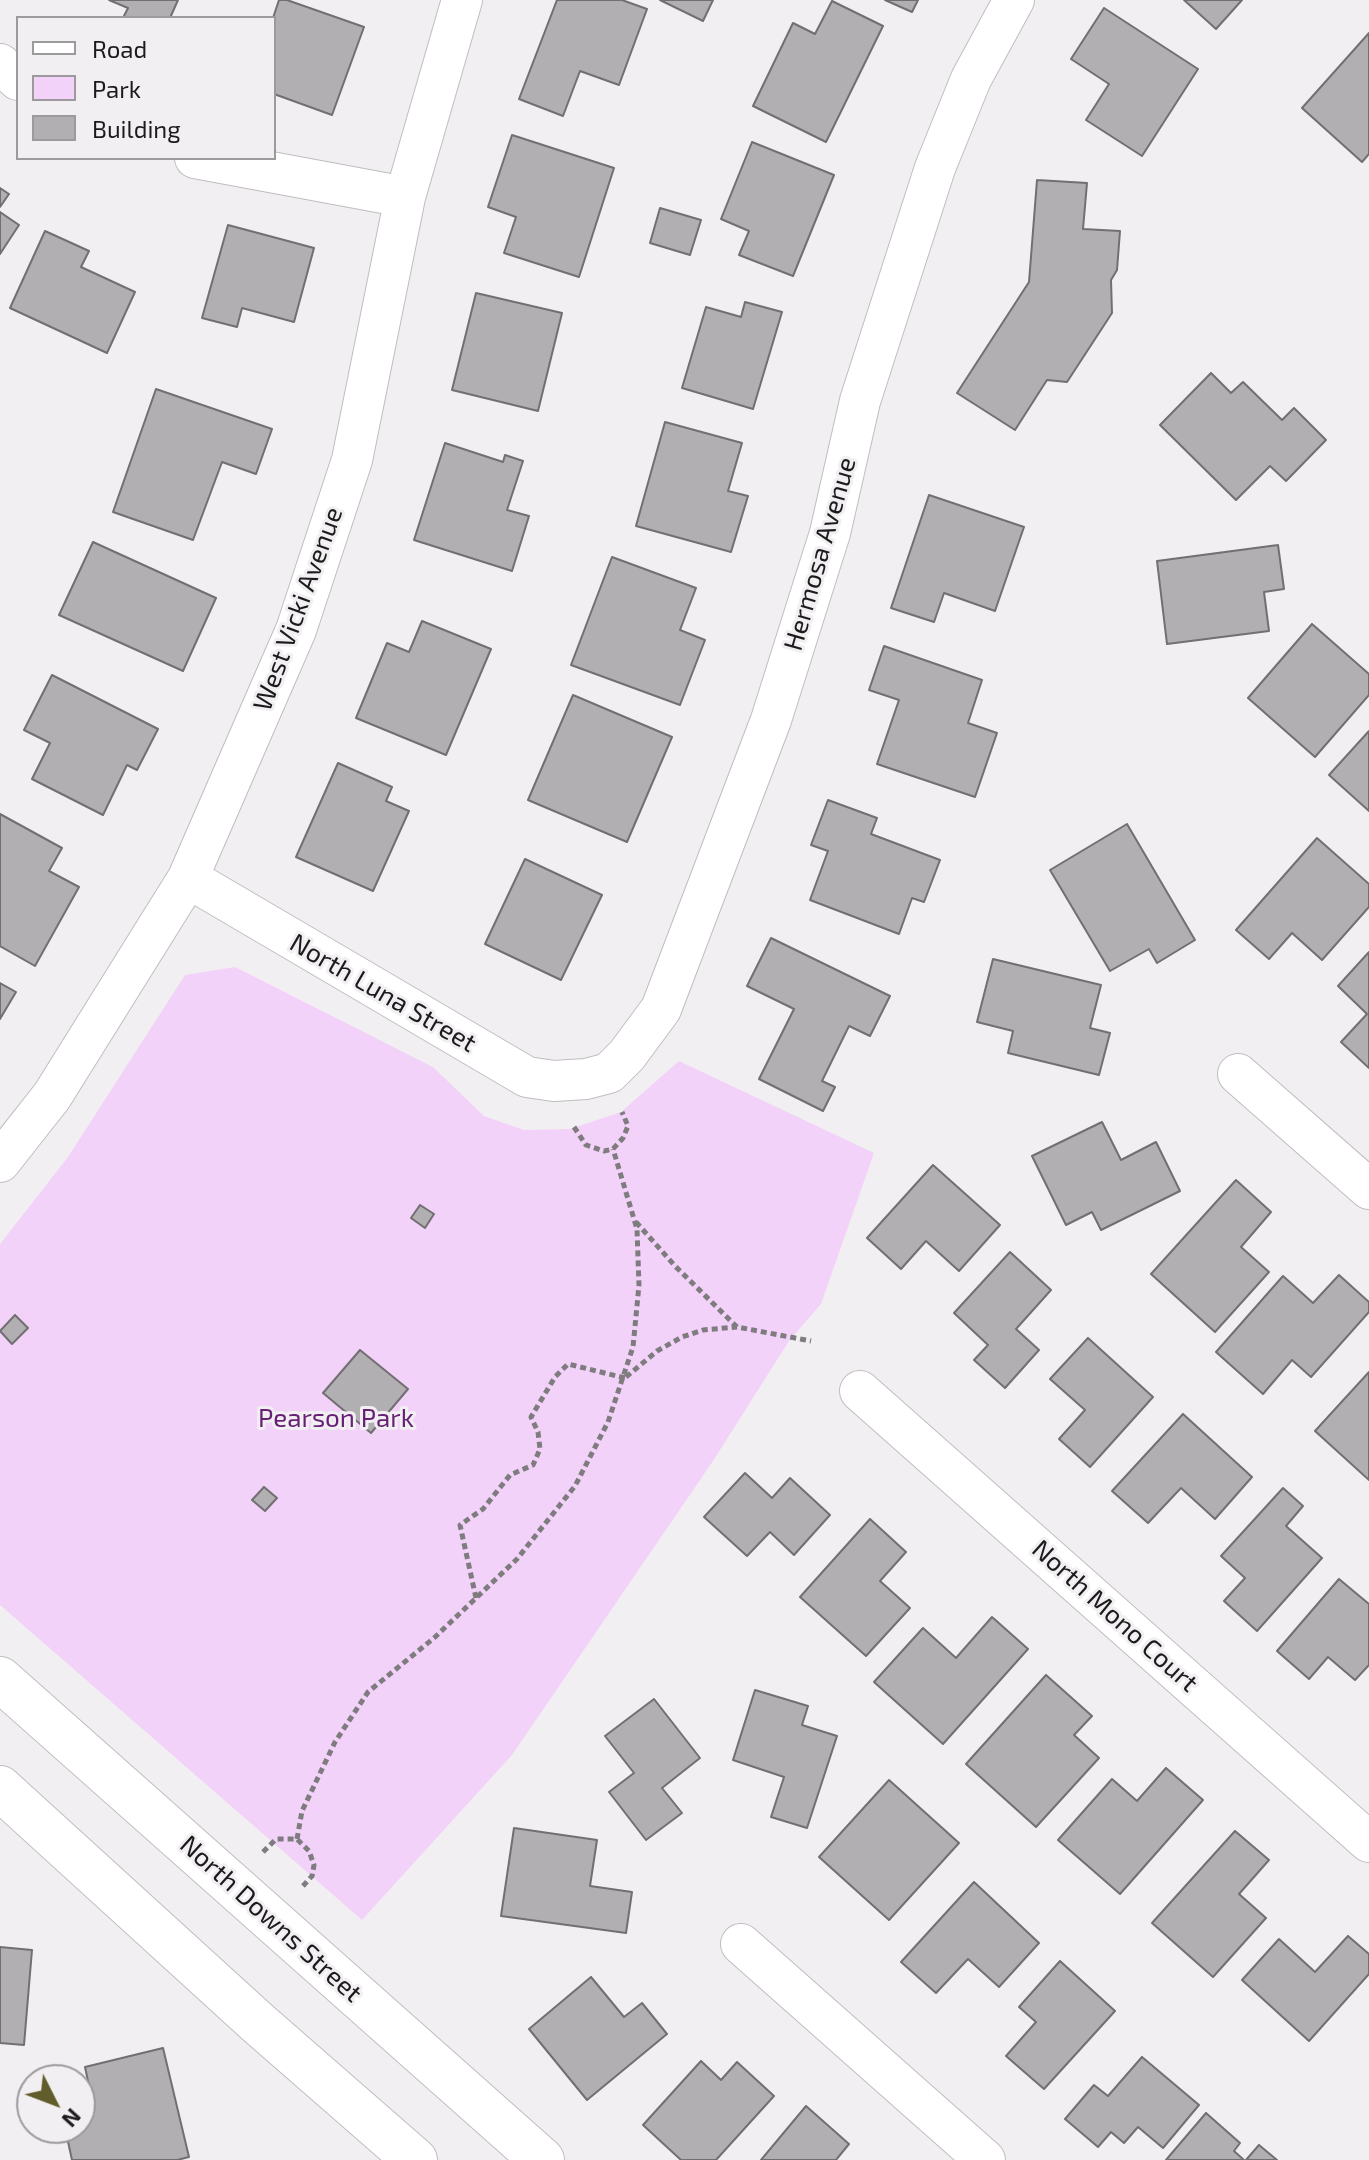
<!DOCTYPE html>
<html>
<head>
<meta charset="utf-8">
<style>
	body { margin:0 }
	#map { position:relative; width:1369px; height:2160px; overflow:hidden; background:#f2eff2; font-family:"Exo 2",sans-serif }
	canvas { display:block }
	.legend { position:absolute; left:16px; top:16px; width:260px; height:144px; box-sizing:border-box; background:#f2eff2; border:2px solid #9c9a9c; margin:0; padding:10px 14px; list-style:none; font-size:24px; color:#1c1b1c }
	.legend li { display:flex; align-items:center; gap:16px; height:40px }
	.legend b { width:40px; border:2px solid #9c9a9c }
	.north { position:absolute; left:16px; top:2064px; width:80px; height:80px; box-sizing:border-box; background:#f2eff2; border:2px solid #9c9a9c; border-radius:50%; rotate:132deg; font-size:22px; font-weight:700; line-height:32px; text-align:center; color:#1c1b1c }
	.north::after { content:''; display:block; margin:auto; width:28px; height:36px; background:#605d2a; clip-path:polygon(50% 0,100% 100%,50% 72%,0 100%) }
</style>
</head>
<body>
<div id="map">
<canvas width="1369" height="2160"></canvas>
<ul class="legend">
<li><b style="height:10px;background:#fff"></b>Road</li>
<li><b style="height:22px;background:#f3d2f9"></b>Park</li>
<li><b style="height:22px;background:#b1afb2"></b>Building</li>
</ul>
<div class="north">N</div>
</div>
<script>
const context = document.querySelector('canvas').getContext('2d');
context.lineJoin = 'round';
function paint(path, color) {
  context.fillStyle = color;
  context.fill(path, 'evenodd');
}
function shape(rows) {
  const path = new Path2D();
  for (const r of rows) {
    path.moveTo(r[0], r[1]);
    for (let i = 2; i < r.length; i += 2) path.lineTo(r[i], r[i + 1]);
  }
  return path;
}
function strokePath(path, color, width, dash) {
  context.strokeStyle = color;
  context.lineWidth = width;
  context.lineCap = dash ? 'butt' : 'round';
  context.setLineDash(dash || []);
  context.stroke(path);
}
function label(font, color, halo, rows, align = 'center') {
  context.font = font + ' "Exo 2",sans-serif';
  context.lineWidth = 6;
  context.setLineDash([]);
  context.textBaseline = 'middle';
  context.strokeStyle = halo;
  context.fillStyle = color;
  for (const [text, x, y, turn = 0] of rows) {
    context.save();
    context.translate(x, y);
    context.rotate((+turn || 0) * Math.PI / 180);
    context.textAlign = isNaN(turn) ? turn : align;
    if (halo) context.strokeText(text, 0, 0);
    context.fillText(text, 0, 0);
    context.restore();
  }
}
paint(shape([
	[235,967,433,1067,484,1116,524,1130,570,1129,621,1112,679,1061,874,1153,821,1304,789,1341,713,1461,512,1755,362,1920,0,1605,0,1244,68,1157,185,975]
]), '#f3d2f9');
const building = shape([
	[109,0,178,0,170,18,123,18,128,8,109,0],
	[279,0,287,0,364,27,332,115,274,94,273,18,279,0],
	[557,0,622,0,647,9,619,85,580,71,563,116,519,99,557,0],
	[660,0,713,0,703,21,660,0],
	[885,0,918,0,912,12,885,0],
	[1184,0,1242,0,1216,29,1184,0],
	[832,1,883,26,826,142,753,106,793,23,815,34,832,1],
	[1104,8,1198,69,1142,156,1086,120,1109,84,1071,59,1104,8],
	[1369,33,1369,154,1362,162,1302,108,1369,33],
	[512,135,614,168,579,277,504,253,516,217,488,207,512,135],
	[752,142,834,175,793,276,739,255,749,231,721,219,752,142],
	[1037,180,1087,183,1083,229,1120,231,1117,270,1111,280,1112,313,1067,382,1047,380,1015,430,957,393,1029,282,1037,180],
	[0,188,9,194,0,207,0,188],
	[660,208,701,220,690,255,650,243,660,208],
	[0,212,19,225,0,254,0,212],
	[228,225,314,248,294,322,242,308,237,327,202,318,228,225],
	[45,231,89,251,81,267,135,292,107,353,10,308,45,231],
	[476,293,562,313,538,411,452,390,476,293],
	[745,302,782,312,753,409,682,388,706,307,741,317,745,302],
	[1211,373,1231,393,1243,382,1282,420,1294,408,1326,440,1286,481,1270,466,1236,500,1160,425,1211,373],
	[156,389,272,429,256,474,222,462,193,540,113,512,156,389],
	[665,422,742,443,728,491,748,496,731,552,636,526,665,422],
	[445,443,503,462,505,455,523,461,507,510,529,516,512,571,414,540,445,443],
	[929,495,1024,527,995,611,944,593,934,622,891,608,929,495],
	[93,542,216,598,183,671,59,615,93,542],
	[1278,545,1284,589,1264,592,1269,631,1167,644,1157,561,1278,545],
	[612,557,696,588,680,630,705,640,680,705,571,665,612,557],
	[422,621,491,649,446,755,356,718,387,643,409,652,422,621],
	[1312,624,1369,674,1369,695,1315,757,1248,698,1312,624],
	[884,646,982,680,968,723,997,733,975,797,877,764,899,700,869,690,884,646],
	[52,675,158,729,137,770,127,765,103,815,32,779,50,743,24,730,52,675],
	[573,695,672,737,627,842,528,800,573,695],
	[1369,731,1369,811,1329,775,1369,731],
	[338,763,392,787,386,801,409,811,373,891,296,857,338,763],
	[828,800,877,818,871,834,940,860,924,902,912,898,899,934,810,900,828,851,811,845,828,800],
	[0,814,62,848,49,871,79,887,35,966,0,946,0,814],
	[1127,824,1195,940,1157,963,1149,949,1110,971,1050,870,1127,824],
	[1317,838,1369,884,1369,907,1322,960,1292,933,1269,959,1236,930,1317,838],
	[525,859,602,895,561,980,485,944,525,859],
	[771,938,890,996,870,1036,849,1026,822,1081,835,1087,823,1111,759,1079,794,1009,747,986,771,938],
	[1369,952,1369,1068,1341,1042,1367,1014,1338,986,1369,952],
	[993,959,1101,985,1090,1028,1110,1033,1099,1075,1008,1053,1013,1031,977,1022,993,959],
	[0,983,16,992,0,1019,0,983],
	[1102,1122,1121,1160,1156,1142,1180,1191,1101,1230,1092,1212,1066,1225,1032,1156,1102,1122],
	[933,1165,1000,1225,959,1271,926,1241,901,1269,867,1238,933,1165],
	[1236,1180,1271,1212,1241,1247,1269,1272,1215,1332,1151,1274,1236,1180],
	[420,1205,434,1214,425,1228,411,1218,420,1205],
	[1010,1252,1051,1290,1016,1329,1039,1350,1005,1388,974,1360,988,1345,954,1313,1010,1252],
	[1339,1275,1369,1302,1369,1312,1311,1377,1292,1360,1263,1394,1216,1352,1283,1276,1313,1303,1339,1275],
	[15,1315,28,1328,12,1344,0,1331,15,1315],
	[1088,1338,1153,1397,1090,1467,1059,1439,1085,1410,1050,1379,1088,1338],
	[360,1350,408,1389,371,1433,323,1393,360,1350],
	[1369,1372,1369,1480,1315,1431,1369,1372],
	[1183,1414,1252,1477,1215,1519,1181,1488,1148,1523,1112,1491,1183,1414],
	[745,1473,772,1498,790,1478,830,1515,794,1555,770,1532,747,1556,704,1517,745,1473],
	[264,1487,277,1498,265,1511,252,1500,264,1487],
	[1283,1488,1303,1506,1286,1526,1322,1558,1257,1631,1224,1601,1245,1578,1221,1556,1283,1488],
	[870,1519,906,1552,880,1581,910,1608,866,1656,800,1597,870,1519],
	[1339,1579,1369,1604,1369,1665,1355,1680,1328,1657,1309,1679,1277,1651,1339,1579],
	[992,1617,1028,1649,943,1744,874,1682,923,1628,956,1658,992,1617],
	[1046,1675,1092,1716,1074,1735,1099,1758,1036,1827,966,1764,1046,1675],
	[755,1690,808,1706,802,1725,837,1736,807,1828,771,1817,784,1777,733,1760,755,1690],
	[654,1699,700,1758,662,1788,682,1813,646,1840,609,1792,634,1773,605,1736,654,1699],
	[1166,1768,1203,1800,1120,1894,1058,1840,1112,1779,1137,1801,1166,1768],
	[889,1780,959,1843,889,1920,819,1857,889,1780],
	[514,1828,597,1840,590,1886,632,1892,626,1933,501,1916,514,1828],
	[1235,1831,1269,1860,1239,1894,1266,1918,1213,1977,1152,1923,1235,1831],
	[974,1882,1039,1943,999,1987,968,1959,936,1993,901,1962,974,1882],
	[1348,1936,1369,1954,1369,1974,1309,2041,1242,1980,1279,1939,1315,1972,1348,1936],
	[0,1947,32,1950,24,2045,0,2043,0,1947],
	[1060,1961,1115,2011,1044,2089,1006,2056,1036,2022,1019,2007,1060,1961],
	[591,1977,624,2017,642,2003,667,2034,587,2100,529,2029,591,1977],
	[163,2048,189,2157,177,2160,72,2160,65,2128,80,2128,80,2103,92,2100,85,2067,163,2048],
	[1142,2057,1199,2105,1163,2148,1138,2127,1124,2143,1111,2132,1098,2147,1065,2119,1094,2085,1108,2096,1142,2057],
	[701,2061,721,2080,737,2062,774,2096,716,2160,681,2160,643,2125,701,2061],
	[806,2106,849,2144,836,2160,761,2160,806,2106],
	[1206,2113,1240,2143,1234,2151,1244,2160,1166,2160,1206,2113],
	[1259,2145,1277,2160,1246,2160,1259,2145]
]);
paint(building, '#b1afb2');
strokePath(building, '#716f72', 2);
const street = shape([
	[0,64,18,80],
	[195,158,405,197],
	[188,878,527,1077,554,1081,586,1079,609,1073,627,1055,661,1009,771,720,830,533,860,401,935,168,971,79,1014,0],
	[1238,1074,1369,1189],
	[0,1162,52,1096,188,878,296,630,352,460,405,197,462,0],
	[860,1391,1369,1842],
	[741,1944,985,2160]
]);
const secondary = shape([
	[0,1679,542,2160],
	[0,1788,258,2023,415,2160]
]);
strokePath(street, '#c0bdc0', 42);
strokePath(secondary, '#c0bdc0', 46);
strokePath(shape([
	[574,1127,586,1145,604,1151,613,1149,623,1138,628,1126,622,1112],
	[636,1222,675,1266,737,1327,811,1341],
	[626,1377,657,1351,682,1337,703,1330,737,1327],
	[476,1598,460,1525,483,1509,510,1475,533,1465,540,1449,538,1432,531,1417,555,1377,568,1364,625,1378],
	[297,1839,302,1811,335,1742,368,1692,434,1638,517,1559,575,1486,608,1422,633,1347,639,1285,637,1229,613,1149],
	[263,1852,276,1839,297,1839,309,1851,314,1865,312,1876,303,1886]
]), '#7e7c7e', 5, [6, 4]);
strokePath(street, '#fff', 40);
strokePath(secondary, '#fff', 44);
label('26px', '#1c1b1c', '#f2eff2', [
	["Hermosa Avenue",820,554,-74],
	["West Vicki Avenue",298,609,-70],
	["North Luna Street",383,993,30],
	["North Mono Court",1115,1616,42],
	["North Downs Street",271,1919,42]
]);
label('26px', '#681f76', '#f2eff2', [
	["Pearson Park",336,1418]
]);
</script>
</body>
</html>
